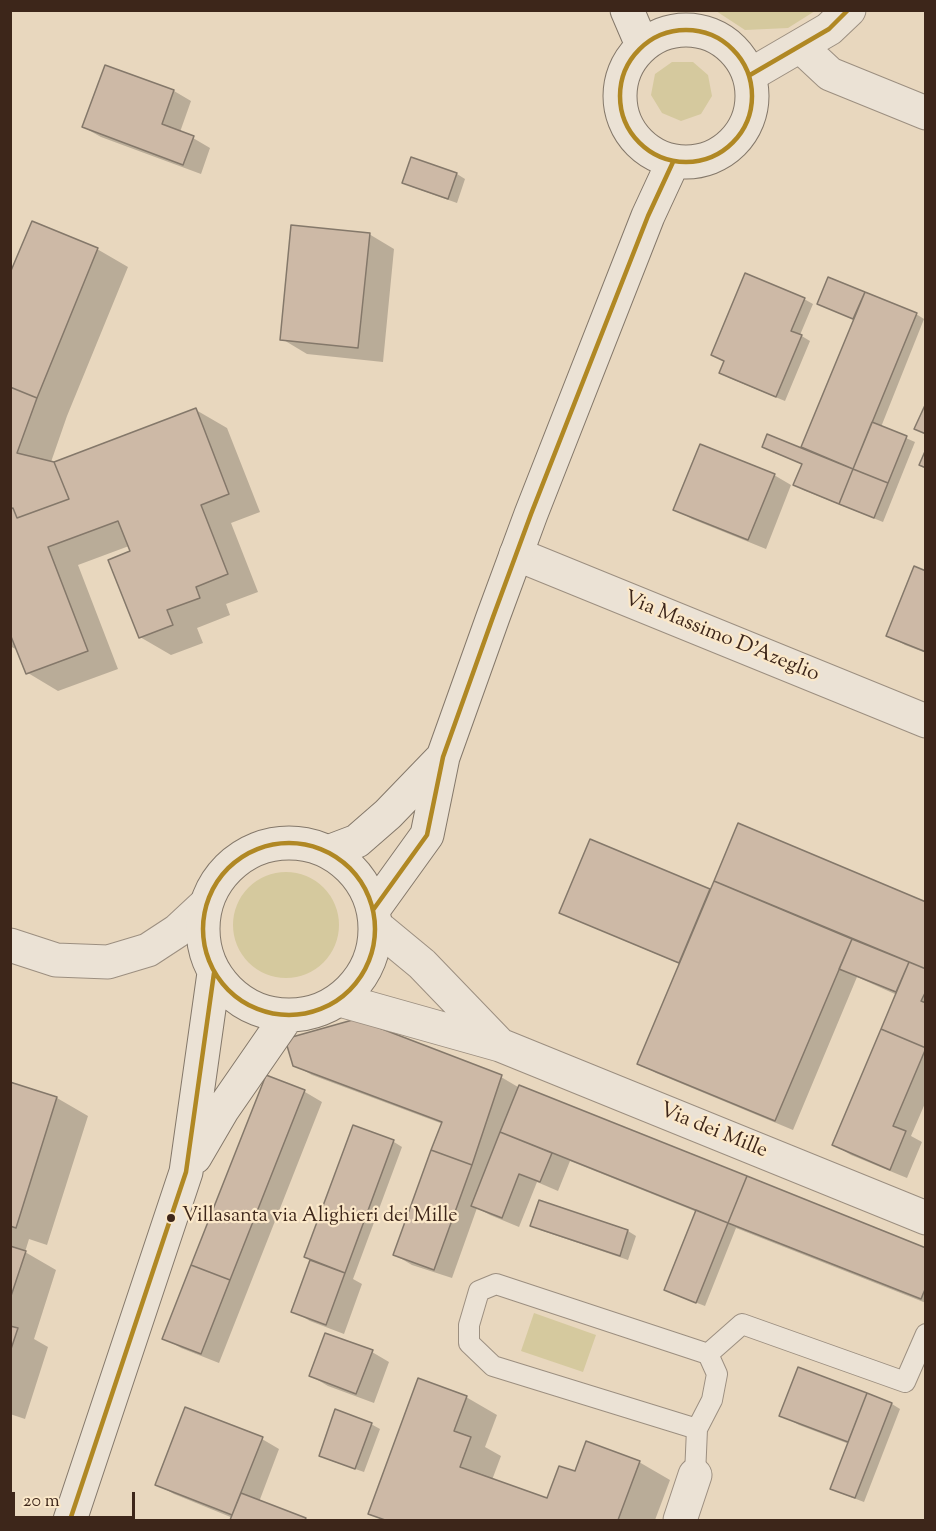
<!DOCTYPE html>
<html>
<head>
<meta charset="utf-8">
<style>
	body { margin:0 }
	#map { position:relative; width:936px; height:1531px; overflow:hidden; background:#e8d7be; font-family:"Sorts Mill Goudy",serif }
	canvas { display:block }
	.frame { position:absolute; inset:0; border:12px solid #3d261a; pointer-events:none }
	.scale { position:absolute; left:12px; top:1492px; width:123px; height:27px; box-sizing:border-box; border:3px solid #3d261a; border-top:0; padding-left:8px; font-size:18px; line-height:21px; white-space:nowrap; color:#3d261a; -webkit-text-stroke:4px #fbe8c9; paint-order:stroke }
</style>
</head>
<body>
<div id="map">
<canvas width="936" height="1531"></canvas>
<div class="frame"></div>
<div class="scale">20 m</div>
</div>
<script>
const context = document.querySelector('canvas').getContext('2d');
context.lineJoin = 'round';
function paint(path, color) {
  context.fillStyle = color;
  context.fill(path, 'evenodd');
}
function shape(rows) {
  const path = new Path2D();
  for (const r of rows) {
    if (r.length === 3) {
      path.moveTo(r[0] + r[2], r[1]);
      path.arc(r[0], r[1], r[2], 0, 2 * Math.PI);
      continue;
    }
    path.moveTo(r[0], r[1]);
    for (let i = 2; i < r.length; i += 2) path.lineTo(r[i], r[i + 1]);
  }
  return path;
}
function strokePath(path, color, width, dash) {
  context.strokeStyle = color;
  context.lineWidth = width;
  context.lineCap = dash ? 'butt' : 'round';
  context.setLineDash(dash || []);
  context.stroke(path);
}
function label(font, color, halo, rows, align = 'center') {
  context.font = font + ' "Sorts Mill Goudy",serif';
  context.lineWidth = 4.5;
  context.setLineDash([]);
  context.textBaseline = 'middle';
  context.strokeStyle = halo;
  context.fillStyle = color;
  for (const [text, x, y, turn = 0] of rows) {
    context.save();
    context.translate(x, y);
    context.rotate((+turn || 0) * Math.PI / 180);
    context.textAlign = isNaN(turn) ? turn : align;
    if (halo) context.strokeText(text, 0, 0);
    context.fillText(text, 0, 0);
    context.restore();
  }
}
paint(shape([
	[716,11,815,11,788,28,745,30],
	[672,62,693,62,708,75,712,96,701,114,681,121,662,113,651,95,655,74],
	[286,925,53],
	[534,1313,596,1335,583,1372,521,1351]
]), '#d5c99e');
paint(shape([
	[106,67,174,91,191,101,180,132,193,138,210,148,201,174,101,137,83,127],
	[412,159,457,174,465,179,457,203,412,187,403,182],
	[369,234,394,249,383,362,307,354,282,339],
	[97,249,128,267,67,416,51,462,55,463,196,410,227,428,260,512,231,523,258,592,226,604,230,615,197,628,203,643,171,655,140,637,132,552,129,546,78,565,118,669,58,691,28,673,19,651,10,646,10,277],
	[828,279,916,314,924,319,881,427,915,442,883,522,803,490,795,485,804,464,772,452,764,447,802,449,855,320,818,303],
	[804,299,813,304,800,335,810,341,785,401,729,378,721,373],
	[774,475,791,485,766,549,692,519,675,509],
	[926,573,926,653,905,645,888,635],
	[739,825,926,903,926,1101,911,1136,922,1142,907,1178,851,1155,834,1145,897,995,857,977,793,1130,656,1073,639,1063,680,964,569,917,591,841,711,891],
	[294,1065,501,1077,518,1087,926,1249,926,1303,736,1228,705,1306,674,1294,697,1212,570,1161,558,1191,537,1182,519,1227,490,1215,477,1208,452,1278,412,1265,395,1255,443,1124,312,1075],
	[267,1076,305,1092,322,1102,219,1363,181,1348,164,1338],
	[10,1084,57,1098,88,1116,47,1245,29,1239,25,1252,56,1270,34,1339,48,1347,25,1419,10,1414],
	[354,1127,394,1142,402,1147,353,1279,362,1284,344,1334,310,1321,293,1311,312,1260,306,1257],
	[532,1225,628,1231,636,1236,628,1260,540,1230],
	[372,1352,389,1362,374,1403,328,1386,311,1376],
	[799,1369,892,1404,900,1409,864,1502,840,1493,832,1488,849,1444,799,1425,781,1415],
	[466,1397,497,1415,485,1447,501,1456,492,1480,548,1500,576,1473,587,1443,639,1462,670,1480,655,1520,382,1520,370,1513],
	[371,1424,380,1429,364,1472,329,1460,320,1455],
	[262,1439,279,1449,259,1502,307,1520,232,1520,233,1518,174,1494,156,1484]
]), '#0003');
const building = shape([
	[105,65,174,90,162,124,194,136,183,165,82,127,105,65],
	[411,157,457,173,448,199,402,183,411,157],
	[32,221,98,248,37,398,10,387,10,273,32,221],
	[291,225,370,233,358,348,280,340,291,225],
	[745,273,805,298,791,331,802,335,776,397,719,373,724,361,711,355,745,273],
	[828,277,865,292,853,319,817,304,828,277],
	[865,292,917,313,853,469,801,447,865,292],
	[10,387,37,398,17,453,54,462,69,499,17,518,13,508,10,509,10,387],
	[926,403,926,434,914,429,926,403],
	[196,408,229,494,201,505,228,574,196,587,200,598,167,610,173,625,139,638,108,560,130,551,118,521,48,547,88,651,26,674,10,634,10,509,13,508,17,518,69,499,54,462,196,408],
	[872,422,907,436,888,483,853,469,872,422],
	[767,434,853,469,839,504,793,485,802,464,762,447,767,434],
	[700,444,775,474,748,540,673,510,700,444],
	[926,449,926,468,919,465,926,449],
	[853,469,888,483,874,518,839,504,853,469],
	[914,566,926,571,926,652,886,636,914,566],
	[738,823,926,902,926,969,714,881,738,823],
	[590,839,710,889,679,963,559,913,590,839],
	[714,881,852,939,775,1121,637,1064,714,881],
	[852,939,909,962,896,992,839,969,852,939],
	[909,962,926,969,926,991,921,1001,926,1003,926,1048,881,1029,909,962],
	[356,1019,502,1075,472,1165,431,1150,442,1122,293,1066,285,1039,356,1019],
	[881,1029,926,1048,893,1126,906,1131,890,1170,832,1145,881,1029],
	[266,1075,305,1090,230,1280,191,1265,266,1075],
	[10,1082,57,1097,16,1228,10,1226,10,1082],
	[519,1085,747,1176,728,1223,500,1132,519,1085],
	[353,1125,394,1140,345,1273,304,1257,353,1125],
	[500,1132,552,1153,540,1182,519,1174,502,1218,471,1206,500,1132],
	[431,1150,472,1165,434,1270,393,1255,431,1150],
	[747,1176,926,1248,926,1287,921,1299,728,1223,747,1176],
	[539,1200,628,1230,620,1256,530,1226,539,1200],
	[696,1210,728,1223,696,1303,664,1290,696,1210],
	[10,1246,26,1251,10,1299,10,1246],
	[310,1260,345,1273,326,1325,291,1312,310,1260],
	[191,1265,230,1280,201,1354,162,1339,191,1265],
	[10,1326,18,1328,10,1352,10,1326],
	[325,1333,373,1350,356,1394,309,1376,325,1333],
	[798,1367,867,1393,848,1442,779,1416,798,1367],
	[418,1378,467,1396,454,1431,471,1437,460,1467,547,1498,559,1466,575,1471,586,1441,640,1461,618,1520,385,1520,368,1514,418,1378],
	[867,1393,892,1403,855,1498,830,1489,867,1393],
	[185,1407,263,1437,232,1515,155,1485,185,1407],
	[335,1409,372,1423,355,1469,319,1456,335,1409],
	[241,1493,306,1518,305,1520,230,1520,241,1493]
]);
paint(building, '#cdb9a6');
strokePath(building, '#84786a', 1.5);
const lane = shape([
	[708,1354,742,1324,905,1382,926,1334],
	[695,1475,697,1429,712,1400,717,1374,708,1354,496,1284,479,1291,469,1325,469,1343,493,1366,697,1429]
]);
const street = shape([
	[800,46,830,74,926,113],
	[750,75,829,29,849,10],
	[516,554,926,721],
	[376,926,422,964,499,1044],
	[10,945,56,960,108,962,148,950,177,931,206,904],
	[340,1000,500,1045,926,1218],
	[680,1520,695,1475]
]);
const secondary = shape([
	[627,10,642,45],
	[686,96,66],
	[289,929,86],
	[328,852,357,841,388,814,443,757],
	[373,910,427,835,443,757,493,617,531,514,648,216,673,162],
	[195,1157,223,1109,288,1015],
	[70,1520,186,1172,214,973]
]);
strokePath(lane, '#9c8f80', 22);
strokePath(street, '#9c8f80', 35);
strokePath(secondary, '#84786a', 35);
strokePath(lane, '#ebe2d5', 20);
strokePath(street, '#ebe2d5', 33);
strokePath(secondary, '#ebe2d5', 33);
strokePath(shape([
	[686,96,66],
	[750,75,829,29,848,10],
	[289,929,86],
	[373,910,427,835,443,757,493,617,531,514,648,216,673,162],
	[70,1520,186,1172,214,973]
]), '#b08824', 4.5);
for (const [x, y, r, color] of [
	[171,1218,5,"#3d261a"]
]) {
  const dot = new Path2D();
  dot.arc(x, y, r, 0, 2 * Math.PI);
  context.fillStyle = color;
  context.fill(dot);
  strokePath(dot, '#fbe8c9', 2);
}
label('20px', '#3d261a', '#fbe8c9', [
	["Villasanta via Alighieri dei Mille",182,1218]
], 'left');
label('21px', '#3d261a', '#fbe8c9', [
	["Via Massimo D'Azeglio",721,638,22],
	["Via dei Mille",713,1132,22]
]);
</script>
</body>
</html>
